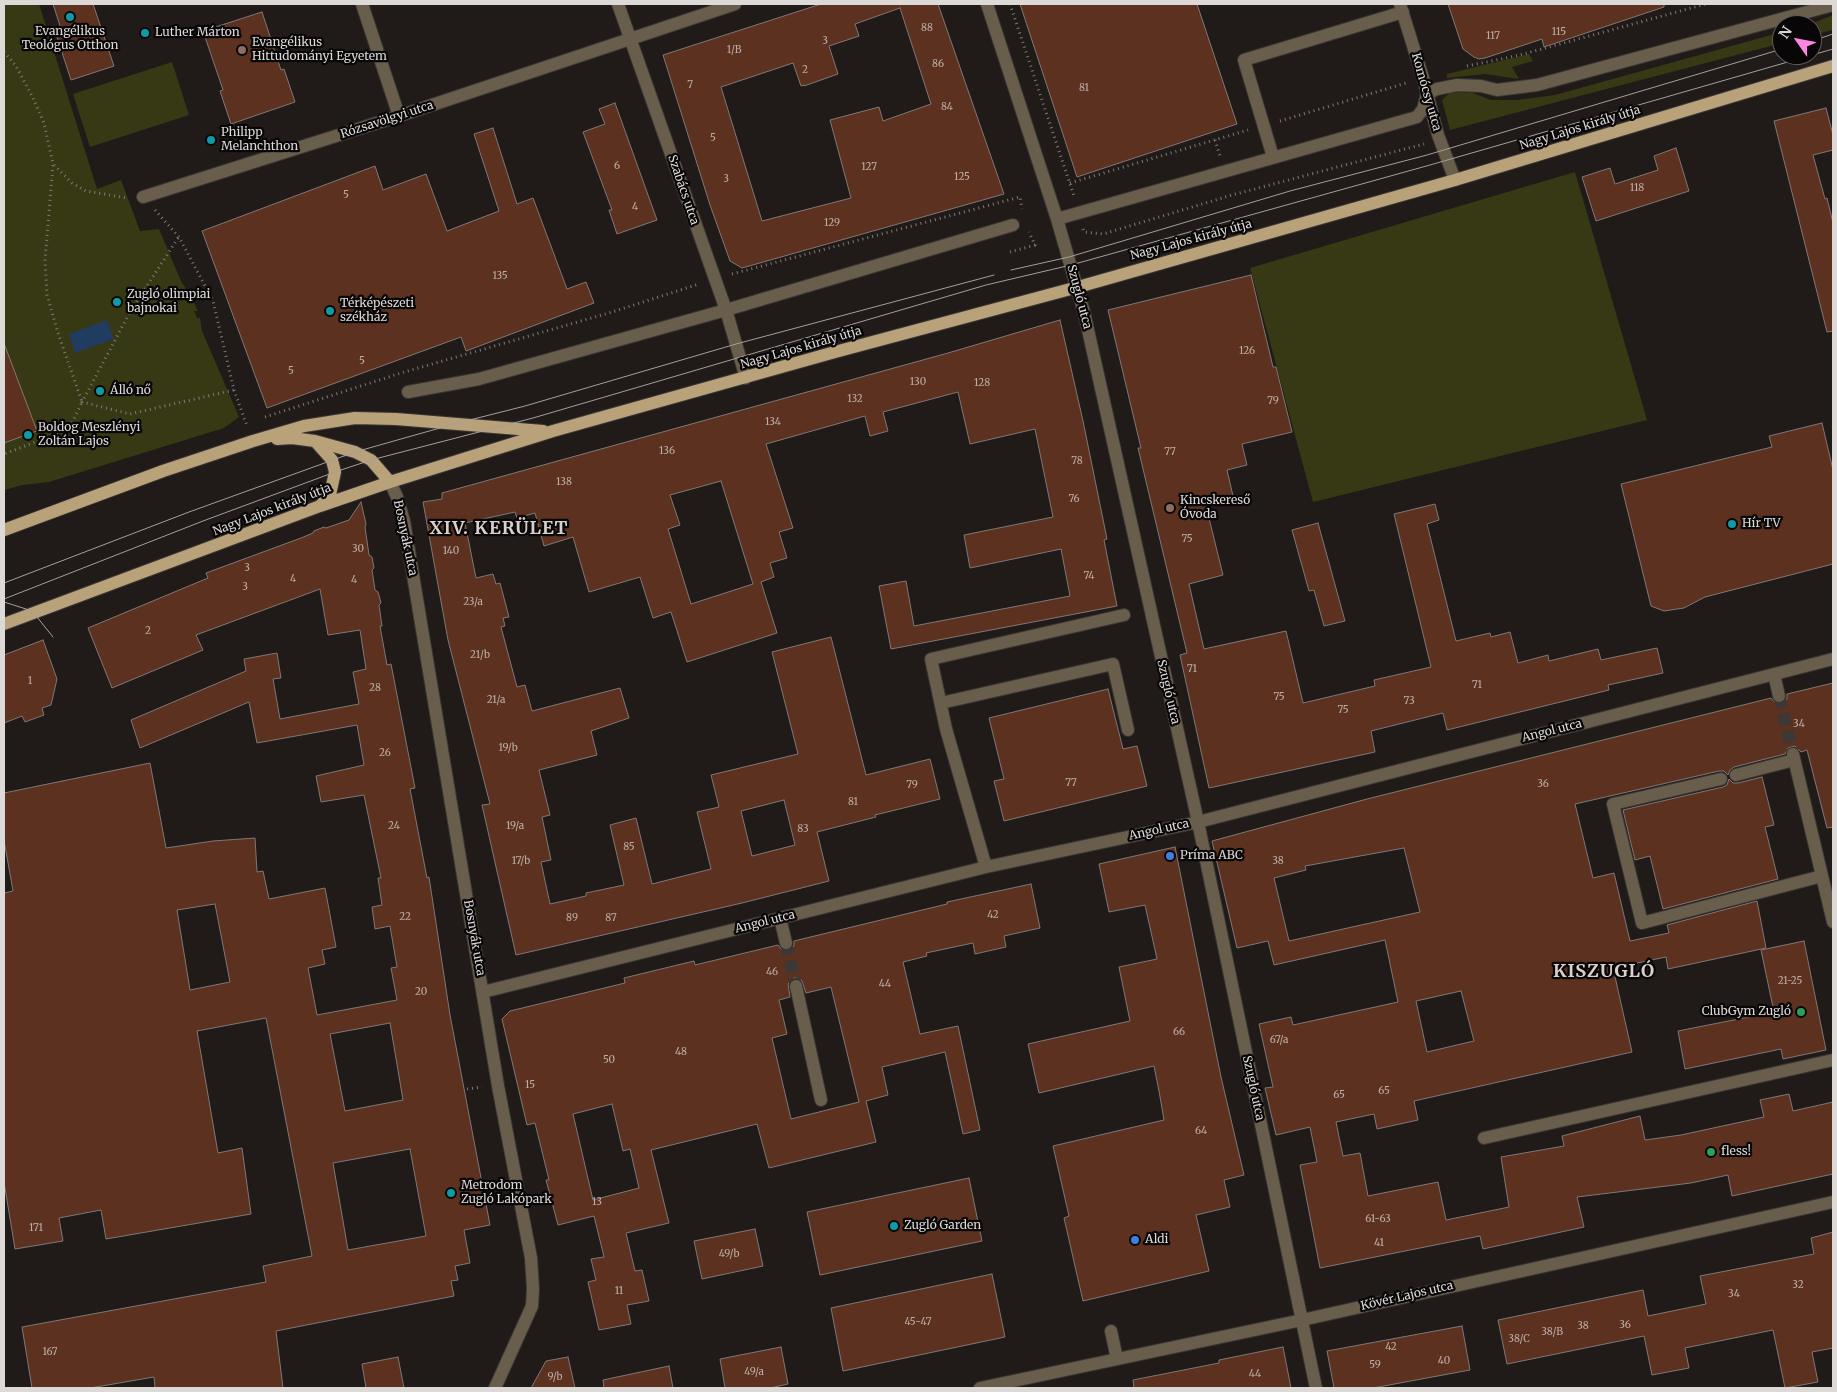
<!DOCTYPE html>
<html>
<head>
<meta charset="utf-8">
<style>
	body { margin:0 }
	#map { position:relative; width:1837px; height:1392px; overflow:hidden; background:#201b19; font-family:Merriweather,serif }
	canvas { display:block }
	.frame { position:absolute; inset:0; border:5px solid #dcd9d7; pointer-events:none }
	.north { position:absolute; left:1772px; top:15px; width:50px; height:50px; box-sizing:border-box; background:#080606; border:1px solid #5d5a5a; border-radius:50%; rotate:303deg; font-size:14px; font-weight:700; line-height:20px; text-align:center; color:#dcd9d7 }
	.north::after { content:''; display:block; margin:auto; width:18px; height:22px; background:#fe86e1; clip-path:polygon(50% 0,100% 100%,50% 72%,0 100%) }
</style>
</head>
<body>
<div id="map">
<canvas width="1837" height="1392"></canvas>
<div class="frame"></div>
<div class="north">N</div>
</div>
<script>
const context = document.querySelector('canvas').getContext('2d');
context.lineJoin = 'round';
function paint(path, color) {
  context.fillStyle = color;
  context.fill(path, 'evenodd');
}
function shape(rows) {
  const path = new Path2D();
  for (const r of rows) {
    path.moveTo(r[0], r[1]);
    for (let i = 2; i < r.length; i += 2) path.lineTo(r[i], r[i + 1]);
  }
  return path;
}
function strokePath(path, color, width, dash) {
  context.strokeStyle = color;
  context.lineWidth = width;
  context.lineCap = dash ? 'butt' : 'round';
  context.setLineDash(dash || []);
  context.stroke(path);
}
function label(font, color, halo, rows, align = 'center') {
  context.font = font + ' Merriweather,serif';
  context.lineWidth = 4.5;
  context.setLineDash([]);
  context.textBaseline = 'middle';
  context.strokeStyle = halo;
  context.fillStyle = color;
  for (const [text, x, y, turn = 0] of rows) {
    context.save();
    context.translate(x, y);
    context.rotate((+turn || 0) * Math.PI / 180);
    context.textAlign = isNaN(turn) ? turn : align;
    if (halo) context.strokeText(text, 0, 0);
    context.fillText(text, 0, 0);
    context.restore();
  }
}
paint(shape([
	[4,4,39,4,97,189,121,180,140,231,159,229,181,281,192,298,198,311,194,311,197,318,200,318,202,331,239,417,224,428,49,482,23,485,4,490],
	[1833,15,1833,30,1812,35,1812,25,1808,25],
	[1782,32,1782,43,1450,130,1442,100,1449,93,1459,92,1473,93,1491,100,1517,100,1555,95],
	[1529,54,1533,61,1512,67,1519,79,1485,74,1447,78,1447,74],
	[172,62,189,115,90,147,73,94],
	[1575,172,1647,420,1313,502,1250,268]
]), '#363913');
paint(shape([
	[107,320,114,339,75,353,69,334]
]), '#203c60');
const building = shape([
	[53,4,93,4,114,66,71,80,55,31,61,29,53,4],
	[821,4,938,4,1004,194,742,268,730,261,710,205,663,55,821,4],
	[900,8,931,104,883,121,879,107,830,120,851,198,762,221,721,87,793,63,801,86,804,85,804,86,838,74,829,46,859,36,855,24,900,8],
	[1020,4,1197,4,1237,124,1077,177,1020,4],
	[1448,4,1664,4,1664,7,1544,47,1542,39,1485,58,1479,59,1474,57,1463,49,1448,4],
	[262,12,281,70,284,69,295,102,231,124,220,91,223,90,203,31,262,12],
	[615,103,657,220,617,234,609,210,612,210,583,132,605,124,599,109,615,103],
	[1826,108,1833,135,1833,150,1813,155,1825,199,1827,198,1833,223,1833,331,1827,332,1774,121,1826,108],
	[493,128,517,204,533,198,567,289,586,282,594,303,466,351,461,337,267,408,202,231,375,166,383,190,426,174,447,231,499,211,474,134,493,128],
	[1676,148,1689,191,1596,221,1582,177,1610,168,1615,184,1658,170,1654,156,1676,148],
	[1251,275,1273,367,1276,367,1292,432,1242,444,1247,465,1227,470,1233,496,1205,502,1223,575,1189,584,1204,649,1286,631,1303,703,1375,686,1374,680,1431,667,1394,514,1435,504,1439,520,1427,524,1456,641,1490,633,1491,637,1510,632,1518,663,1548,655,1549,661,1598,649,1601,660,1657,648,1663,673,1608,685,1609,690,1447,730,1443,713,1371,731,1375,752,1209,788,1180,655,1187,653,1138,448,1141,448,1108,310,1251,275],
	[1060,320,1083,421,1107,539,1104,540,1117,606,891,649,879,586,906,581,914,626,1070,596,1061,549,970,568,964,535,1053,517,1035,429,970,444,958,392,883,412,888,431,870,436,865,416,766,444,793,528,779,532,787,558,770,563,774,577,761,582,777,633,687,662,671,612,653,618,640,577,589,592,573,537,544,546,535,513,517,518,515,512,465,523,476,578,493,574,496,584,500,583,509,617,503,618,505,626,501,627,517,687,525,685,532,711,620,688,629,718,591,731,597,755,539,770,550,815,542,817,551,860,541,862,550,904,586,896,586,893,624,885,610,825,636,818,652,884,711,869,697,812,719,807,711,775,798,754,772,652,831,637,866,775,930,759,940,799,875,815,876,817,817,832,829,881,742,903,516,955,482,805,490,804,448,640,423,502,442,499,442,493,948,353,1060,320],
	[721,481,753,584,691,604,668,529,680,525,670,495,721,481],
	[784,800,795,845,752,856,741,811,784,800],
	[5,346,37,431,4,443,4,347,5,346],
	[1822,423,1833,470,1833,564,1705,597,1684,608,1664,611,1651,606,1621,484,1772,447,1769,436,1822,423],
	[361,502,366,524,365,527,369,555,372,557,374,568,372,570,375,590,378,592,381,603,379,605,382,626,380,626,387,665,391,664,415,788,410,789,427,878,429,877,450,1015,490,1225,464,1230,470,1263,455,1266,458,1280,451,1281,454,1296,276,1331,283,1388,155,1388,154,1377,90,1388,32,1388,22,1327,266,1282,263,1266,312,1256,266,1018,197,1031,218,1153,242,1148,251,1214,106,1239,101,1210,59,1218,63,1241,15,1249,4,1182,4,893,13,891,4,840,4,793,150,763,166,848,213,841,255,838,257,872,263,871,269,899,325,888,336,947,322,950,325,964,308,968,317,1015,397,1000,391,968,397,967,390,926,375,929,372,907,382,905,378,878,381,878,364,795,321,802,316,776,364,765,357,725,257,743,249,702,140,748,131,720,246,671,244,659,277,653,281,678,273,679,280,719,359,704,353,672,366,669,360,630,328,635,320,589,196,635,203,650,112,688,88,628,208,578,206,573,301,538,313,533,314,531,324,527,326,528,349,520,361,502],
	[215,904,230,982,190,990,177,910,215,904],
	[390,1023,403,1100,345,1111,330,1034,390,1023],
	[410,1149,426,1236,348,1250,333,1163,410,1149],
	[1318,523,1345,621,1324,626,1314,590,1309,591,1292,530,1318,523],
	[43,640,57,679,51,705,42,708,44,715,25,722,22,716,4,723,4,655,43,640],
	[1833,683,1833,827,1827,828,1807,750,1801,752,1795,746,1788,748,1785,754,1734,767,1730,770,1728,775,1724,771,1719,771,1575,804,1593,878,1614,873,1630,941,1669,933,1667,925,1757,901,1766,948,1668,969,1666,957,1613,968,1632,1052,1414,1101,1418,1120,1377,1129,1374,1114,1336,1122,1343,1156,1360,1153,1368,1196,1438,1182,1446,1220,1509,1207,1501,1157,1564,1146,1562,1136,1640,1116,1645,1140,1681,1135,1764,1117,1760,1100,1789,1094,1793,1111,1833,1102,1833,1174,1732,1196,1728,1175,1691,1183,1577,1197,1584,1227,1483,1249,1480,1236,1320,1268,1300,1165,1317,1162,1310,1127,1276,1135,1265,1088,1273,1087,1259,1024,1291,1017,1293,1025,1398,1002,1385,940,1274,965,1268,941,1237,948,1212,841,1367,799,1771,698,1776,704,1781,704,1787,699,1787,694,1833,683],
	[1404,848,1420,912,1289,941,1274,878,1306,870,1305,866,1404,848],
	[1461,991,1474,1041,1427,1052,1416,1001,1461,991],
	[1108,689,1123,749,1137,746,1147,786,1004,821,994,781,1004,779,989,718,1108,689],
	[1762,777,1774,825,1765,827,1778,879,1663,909,1650,856,1635,860,1623,810,1723,787,1727,785,1729,779,1733,783,1738,783,1762,777],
	[1175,847,1221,1077,1244,1175,1224,1180,1230,1207,1196,1215,1209,1271,1083,1301,1064,1218,1069,1216,1053,1146,1164,1120,1159,1091,1154,1066,1039,1093,1028,1044,1130,1021,1119,967,1157,959,1145,905,1109,912,1099,864,1175,847],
	[1031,884,1040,928,1004,936,1006,947,975,954,973,943,926,953,927,956,903,962,920,1034,958,1026,980,1130,963,1134,945,1052,882,1067,888,1095,866,1101,876,1142,769,1168,757,1124,651,1150,669,1223,626,1233,635,1271,642,1270,649,1301,627,1305,631,1324,599,1330,588,1282,596,1280,591,1259,604,1257,594,1216,558,1225,546,1180,549,1180,535,1123,527,1125,502,1019,510,1011,625,983,624,978,694,961,695,965,778,945,783,951,788,951,794,946,794,941,947,904,947,902,1031,884],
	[794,978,799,978,802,981,806,993,831,987,859,1102,791,1119,772,1038,787,1034,779,1000,790,997,788,984,794,978],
	[612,1104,623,1151,630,1149,639,1188,593,1200,573,1114,612,1104],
	[1804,941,1826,1050,1783,1059,1781,1049,1685,1069,1678,1031,1774,1012,1761,950,1804,941],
	[969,1178,982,1241,820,1275,807,1212,969,1178],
	[755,1229,763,1266,702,1279,694,1241,755,1229],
	[1833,1232,1833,1348,1812,1352,1818,1382,1785,1388,1773,1330,1685,1348,1689,1368,1652,1375,1644,1336,1507,1364,1498,1320,1643,1290,1648,1316,1706,1304,1700,1276,1814,1254,1811,1238,1833,1232],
	[992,1274,1005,1337,843,1371,831,1308,992,1274],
	[1462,1326,1470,1370,1373,1388,1334,1388,1327,1351,1462,1326],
	[781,1347,788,1384,770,1388,725,1388,720,1359,781,1347],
	[1283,1347,1291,1388,1134,1388,1133,1380,1219,1363,1219,1360,1283,1347],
	[398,1357,404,1388,366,1388,362,1364,398,1357],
	[568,1357,575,1388,531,1388,546,1361,568,1357],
	[669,1366,673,1388,604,1388,603,1380,669,1366]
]);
paint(building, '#5d311f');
strokePath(building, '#7f7876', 1);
strokePath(shape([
	[1779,696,1793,754],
	[786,943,796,986]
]), '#3c3836', 12, [12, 6]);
const minor = shape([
	[362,4,399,116],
	[618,4,726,310,746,378],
	[987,4,1057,219,1084,312,1198,822,1316,1388],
	[1400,4,1423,78,1438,135,1455,180],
	[1427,94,1437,89,1457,85,1481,86,1497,90,1537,85,1833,5],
	[1273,157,1244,60,1403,12],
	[143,197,399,116,735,4],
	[1057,219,1417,117,1423,109,1427,94],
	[408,392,479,379,726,310,1013,225],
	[390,482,397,497,404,521,498,1086,531,1258,533,1289,532,1306,495,1388],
	[1774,674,1779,696],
	[941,703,1113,664,1128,730],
	[1793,754,1833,922],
	[1736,775,1794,760],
	[1721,779,1613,804,1642,923,1822,876],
	[986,867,946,729,931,659,1124,615],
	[780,918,786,943],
	[796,986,821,1100],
	[483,992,986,867,1198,822,1833,659],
	[1484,1138,1833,1060],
	[1111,1331,1117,1359],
	[980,1388,1302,1320,1833,1202]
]);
const major = shape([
	[277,439,292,438,315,441,332,460,335,472,330,495,320,506],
	[315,441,355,452,371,460,390,482],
	[4,530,163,471,253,441,304,426,355,418,396,419,543,431],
	[4,624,320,506,390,482,553,431,835,352,1078,287,1455,180,1833,66]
]);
strokePath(minor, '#3a3634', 14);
strokePath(major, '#3a3634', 14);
strokePath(shape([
	[1010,4,1074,196],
	[4,52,16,66,32,96,44,123,53,164,45,261,47,295,58,333,82,402,69,429,4,454],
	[1467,66,1520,55,1706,4],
	[1280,121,1406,83],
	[1215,140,1220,156],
	[54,165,72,183,86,191,127,198],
	[1070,183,1248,130],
	[155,210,179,237,213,301,234,390,247,426],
	[1083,229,1084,232,1103,234,1232,195,1424,144],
	[178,238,130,312,82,402,130,414,234,390],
	[1010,252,1035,245,1029,232],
	[732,274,1020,197,1022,209],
	[265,417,401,373,612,312,699,284],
	[467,1089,482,1087]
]), '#7e7a78', 3, [1, 4]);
strokePath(minor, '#695e4c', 12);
strokePath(major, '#b9a27a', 12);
strokePath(shape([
	[1812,41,1833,34],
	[1011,270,1069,257,1290,191,1427,155,1782,49],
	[4,583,189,512,355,452,454,424,525,406,736,344,994,275],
	[4,599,203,521,335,472,371,460,533,418,986,285,1071,265,1430,165,1833,49],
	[4,602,26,609,37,617,53,637]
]), '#a39f9d', 1);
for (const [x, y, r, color] of [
	[70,17,5,"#0f9aa8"],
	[145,33,5,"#0f9aa8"],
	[242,50,5,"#8d6e63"],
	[211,140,5,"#0f9aa8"],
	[117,302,5,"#0f9aa8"],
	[330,311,5,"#0f9aa8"],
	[100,391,5,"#0f9aa8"],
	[28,435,5,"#0f9aa8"],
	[1170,508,5,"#8d6e63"],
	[1732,524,5,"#0f9aa8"],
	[1170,856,5,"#3f7fe0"],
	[1801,1012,5,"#2e9e5b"],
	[1711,1152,5,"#2e9e5b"],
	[451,1193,5,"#0f9aa8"],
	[894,1226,5,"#0f9aa8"],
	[1135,1240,5,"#3f7fe0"]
]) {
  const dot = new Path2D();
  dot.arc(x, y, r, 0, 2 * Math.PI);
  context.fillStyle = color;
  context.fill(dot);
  strokePath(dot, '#080606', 2);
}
label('10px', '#bcafa9', null, [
	["88",927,28],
	["115",1559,32],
	["117",1493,36],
	["3",825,41],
	["1/B",734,50],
	["86",938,64],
	["2",805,70],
	["7",690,85],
	["81",1084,88],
	["84",947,107],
	["5",713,138],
	["6",617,166],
	["127",869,167],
	["125",962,177],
	["3",726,179],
	["118",1637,188],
	["5",346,195],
	["4",635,207],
	["129",832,223],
	["135",500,276],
	["126",1247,351],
	["5",362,361],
	["5",291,371],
	["130",918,382],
	["128",982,383],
	["132",855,399],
	["79",1273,401],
	["134",773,422],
	["136",667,451],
	["77",1170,452],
	["78",1077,461],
	["138",564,482],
	["76",1074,499],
	["75",1187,539],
	["30",358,549],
	["140",451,551],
	["3",247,568],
	["74",1089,576],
	["4",293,579],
	["4",354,580],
	["3",245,587],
	["23/a",473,602],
	["2",148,631],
	["21/b",480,655],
	["71",1192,669],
	["1",30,681],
	["71",1477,685],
	["28",375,688],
	["75",1279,697],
	["21/a",496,700],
	["73",1409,701],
	["75",1343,710],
	["34",1799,724],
	["19/b",508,748],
	["26",385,753],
	["77",1071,783],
	["36",1543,784],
	["79",912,785],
	["81",853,802],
	["24",394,826],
	["19/a",515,826],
	["83",803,829],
	["85",629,847],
	["17/b",521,861],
	["38",1278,861],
	["42",993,915],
	["22",405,917],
	["89",572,918],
	["87",611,918],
	["46",772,972],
	["21-25",1790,981],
	["44",885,984],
	["20",421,992],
	["66",1179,1032],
	["67/a",1279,1040],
	["48",681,1052],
	["50",609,1060],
	["15",530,1085],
	["65",1384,1091],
	["65",1339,1095],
	["64",1201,1131],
	["13",597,1202],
	["61-63",1378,1219],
	["171",36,1228],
	["41",1379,1243],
	["49/b",729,1254],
	["32",1798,1285],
	["11",619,1291],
	["34",1734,1294],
	["45-47",918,1322],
	["36",1625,1325],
	["38",1583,1326],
	["38/B",1552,1332],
	["38/C",1519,1339],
	["42",1391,1347],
	["167",50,1352],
	["40",1444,1361],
	["59",1375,1365],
	["49/a",754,1372],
	["44",1255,1374],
	["9/b",555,1377]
]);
label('12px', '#dcd9d7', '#080606', [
	["Evangélikus",70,32,"center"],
	["Teológus Otthon",70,46,"center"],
	["Luther Márton",155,33],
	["Evangélikus",252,43],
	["Hittudományi Egyetem",252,57],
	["Philipp",221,133],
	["Melanchthon",221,147],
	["Zugló olimpiai",127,295],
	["bajnokai",127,309],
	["Térképészeti",340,304],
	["székház",340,318],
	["Álló nő",110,391],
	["Boldog Meszlényi",38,428],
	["Zoltán Lajos",38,442],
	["Kincskereső",1180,501],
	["Óvoda",1180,515],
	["Hír TV",1742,524],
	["Príma ABC",1180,856],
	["ClubGym Zugló",1791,1012,"right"],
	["fless!",1721,1152],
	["Metrodom",461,1186],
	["Zugló Lakópark",461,1200],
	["Zugló Garden",904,1226],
	["Aldi",1145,1240]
], 'left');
label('12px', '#dcd9d7', '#080606', [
	["Komócsy utca",1426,92,74],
	["Rózsavölgyi utca",387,120,-18],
	["Nagy Lajos király útja",1580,128,-17],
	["Szabács utca",683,190,71],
	["Nagy Lajos király útja",1191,240,-15],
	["Szugló utca",1079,297,75],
	["Nagy Lajos király útja",801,348,-16],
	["Nagy Lajos király útja",272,510,-21],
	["Bosnyák utca",405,538,78],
	["Szugló utca",1168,692,77],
	["Angol utca",1552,731,-14],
	["Angol utca",1159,830,-12],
	["Angol utca",765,922,-14],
	["Bosnyák utca",474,938,80],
	["Szugló utca",1253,1088,78],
	["Kövér Lajos utca",1407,1296,-13]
]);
context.letterSpacing = '1px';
label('bold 18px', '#d7d0cd', '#080606', [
	["XIV. KERÜLET",499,529],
	["KISZUGLÓ",1604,972]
]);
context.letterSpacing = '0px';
</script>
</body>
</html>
